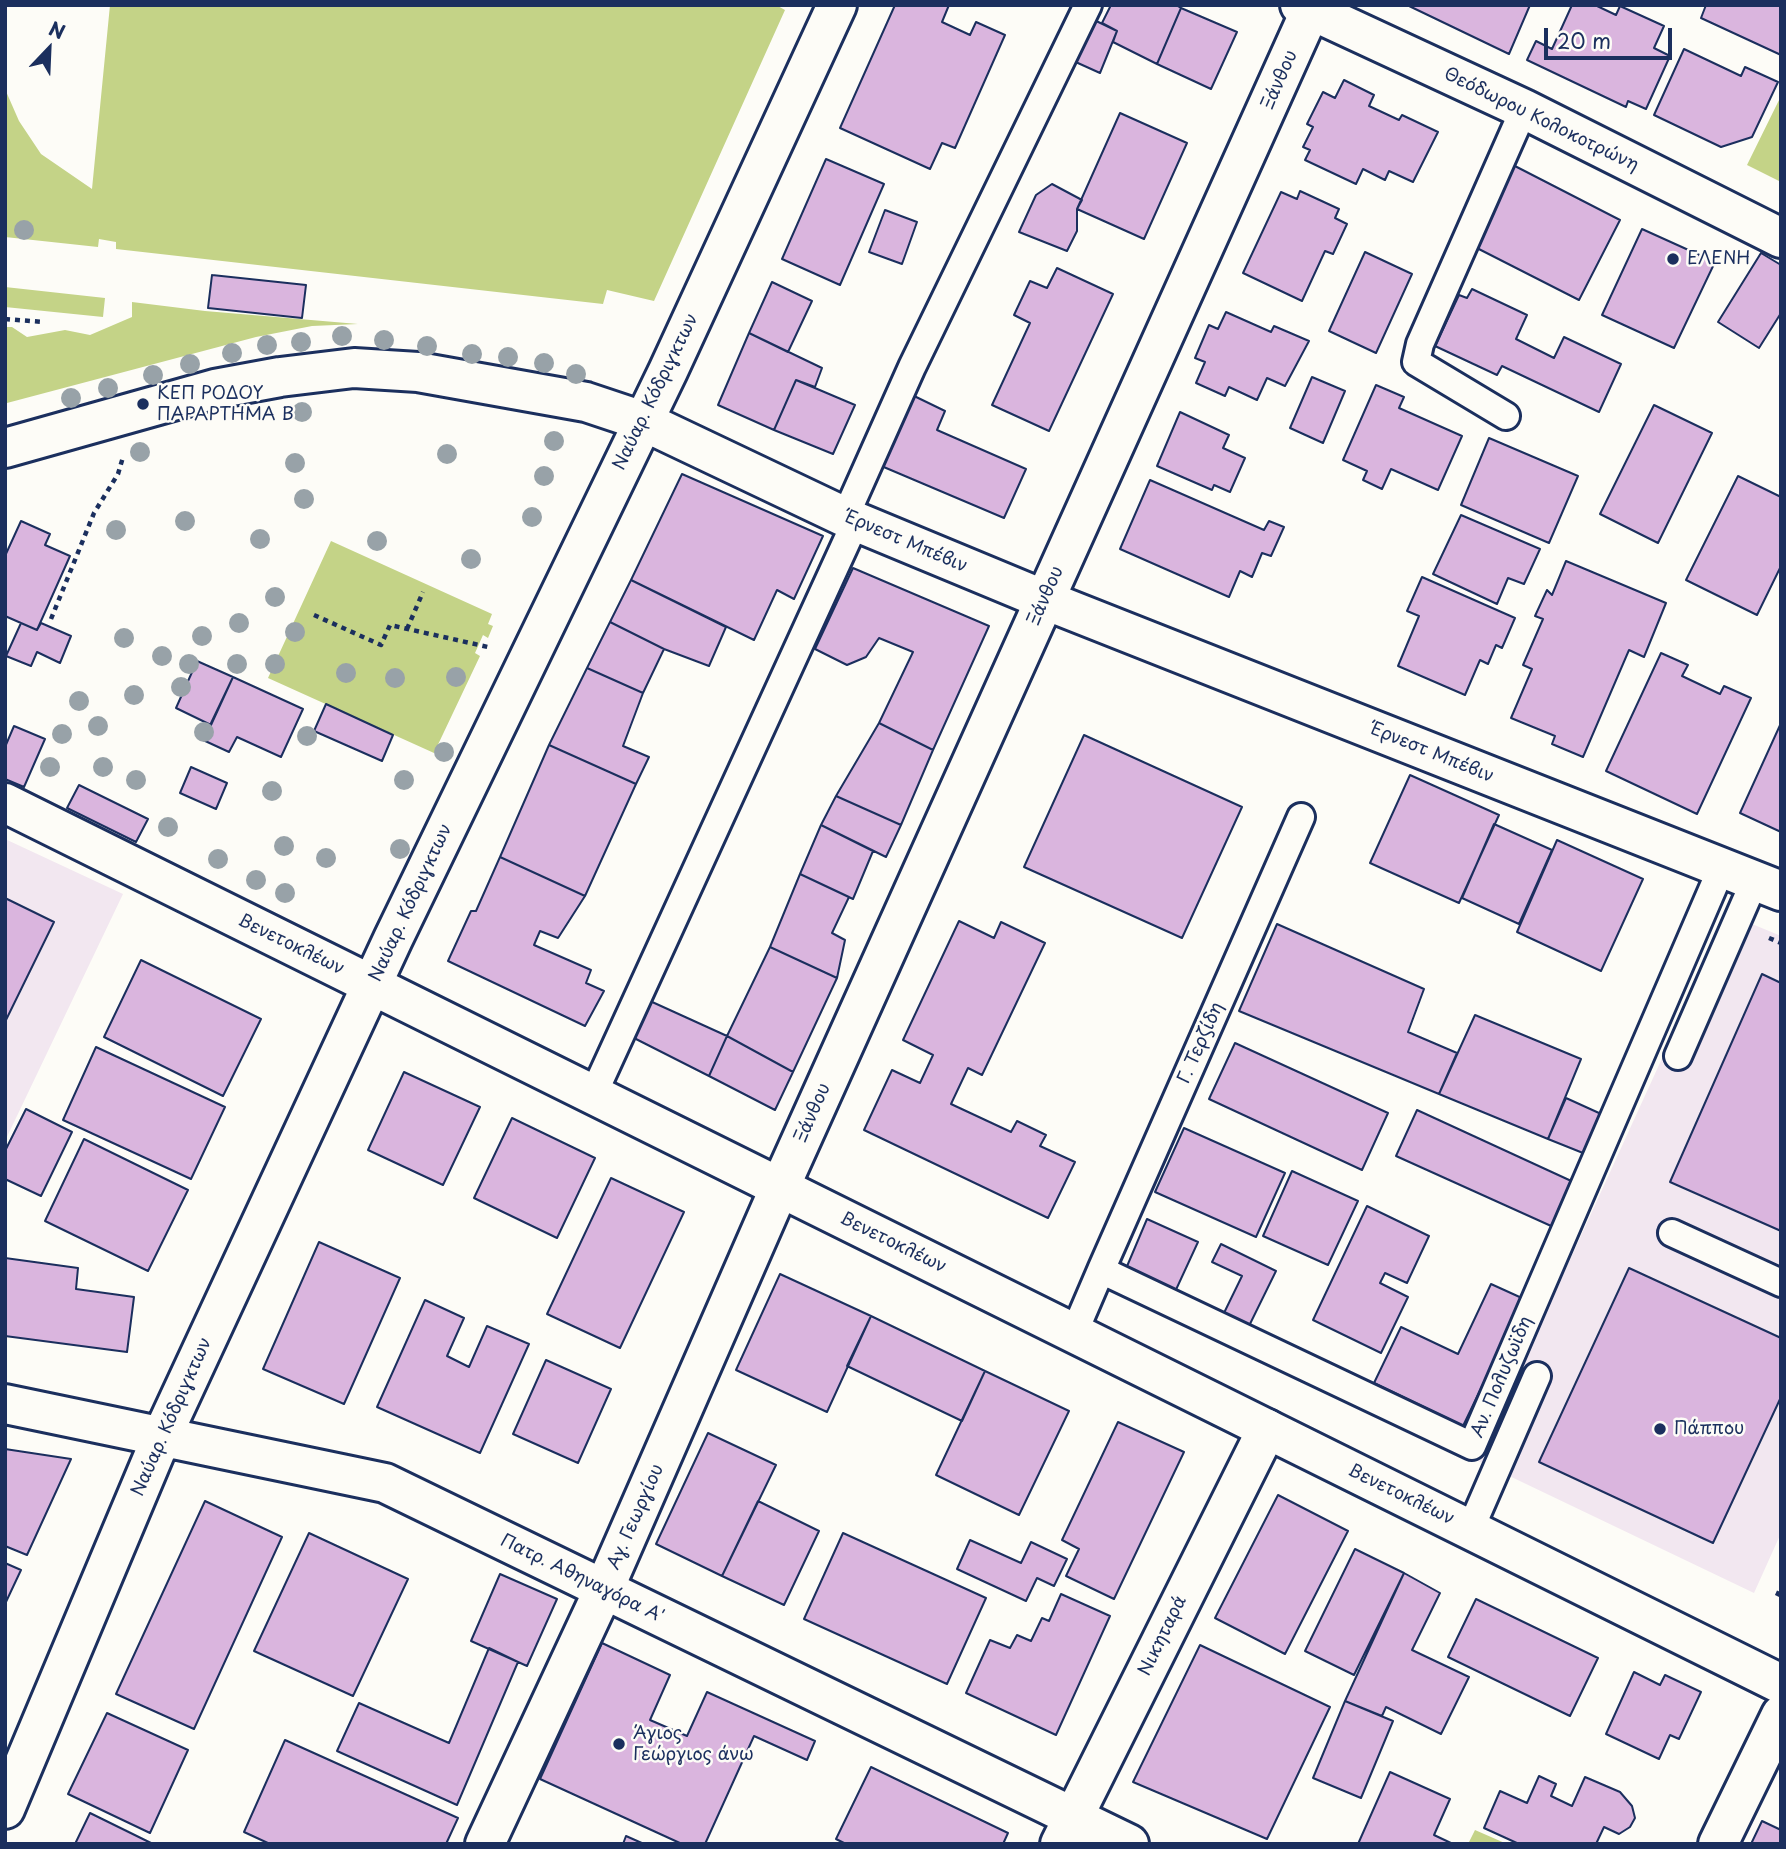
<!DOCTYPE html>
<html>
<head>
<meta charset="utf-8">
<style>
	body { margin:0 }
	#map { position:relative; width:1786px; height:1849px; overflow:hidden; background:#fdfcf7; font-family:"Playpen Sans",sans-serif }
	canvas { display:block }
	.frame { position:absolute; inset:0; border:7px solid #1b2f5e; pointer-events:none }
	.north { position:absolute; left:14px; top:14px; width:70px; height:70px; -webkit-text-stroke:5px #fdfcf7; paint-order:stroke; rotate:23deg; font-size:19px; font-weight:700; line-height:28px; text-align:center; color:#1b2f5e }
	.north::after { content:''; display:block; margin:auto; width:24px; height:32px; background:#1b2f5e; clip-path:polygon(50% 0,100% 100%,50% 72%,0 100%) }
	.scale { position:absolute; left:1544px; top:28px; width:128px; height:32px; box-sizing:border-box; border:4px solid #1b2f5e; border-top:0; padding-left:9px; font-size:21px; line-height:24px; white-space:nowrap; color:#1b2f5e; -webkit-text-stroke:5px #fdfcf7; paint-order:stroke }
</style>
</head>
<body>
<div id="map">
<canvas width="1786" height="1849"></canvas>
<div class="frame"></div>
<div class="north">N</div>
<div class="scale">20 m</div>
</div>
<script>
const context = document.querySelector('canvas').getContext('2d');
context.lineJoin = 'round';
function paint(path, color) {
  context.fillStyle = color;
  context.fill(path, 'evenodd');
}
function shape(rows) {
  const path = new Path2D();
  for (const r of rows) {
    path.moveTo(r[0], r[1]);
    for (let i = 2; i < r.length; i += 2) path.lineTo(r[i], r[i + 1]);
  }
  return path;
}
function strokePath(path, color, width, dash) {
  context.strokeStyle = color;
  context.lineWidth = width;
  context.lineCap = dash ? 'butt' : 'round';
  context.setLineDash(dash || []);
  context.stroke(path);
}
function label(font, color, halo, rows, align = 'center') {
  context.font = font + ' "Playpen Sans",sans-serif';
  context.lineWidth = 5;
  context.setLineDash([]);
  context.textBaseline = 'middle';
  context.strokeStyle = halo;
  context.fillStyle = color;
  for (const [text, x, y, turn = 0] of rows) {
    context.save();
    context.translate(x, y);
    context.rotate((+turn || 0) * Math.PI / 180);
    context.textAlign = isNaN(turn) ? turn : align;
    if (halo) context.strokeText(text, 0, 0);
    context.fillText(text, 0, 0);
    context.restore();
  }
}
paint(shape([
	[5,839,123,894,5,1141],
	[1728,914,1781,936,1781,1533,1754,1593,1478,1461]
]), '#f2e7f0');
paint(shape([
	[110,5,776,5,785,10,654,301,607,290,603,304,116,249,116,242,99,239,98,247,5,237,5,89,19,121,41,154,92,189],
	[1781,96,1781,182,1747,165],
	[5,287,105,298,103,317,5,307],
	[132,302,205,311,358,324,312,326,256,337,7,403,5,327,12,327,27,337,65,330,90,335,132,317],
	[331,541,492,614,488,624,493,626,488,638,483,635,475,653,480,656,434,753,268,678],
	[1475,1830,1507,1844,1468,1844]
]), '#c4d387');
const building = shape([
	[895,5,949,5,942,22,970,35,976,22,1005,35,955,148,942,143,930,169,840,128,895,5],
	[1111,5,1176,5,1181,8,1157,64,1113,42,1117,31,1102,23,1111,5],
	[1407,5,1530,5,1509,54,1407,5],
	[1572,5,1595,5,1616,15,1620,6,1664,26,1654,48,1670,56,1646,109,1628,101,1626,107,1527,60,1536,41,1552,49,1572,5],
	[1706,5,1781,5,1781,55,1701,18,1706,5],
	[1181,8,1237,32,1211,89,1157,64,1181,8],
	[1090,18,1117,31,1100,73,1069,59,1090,18],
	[1684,49,1741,76,1745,67,1778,82,1752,137,1721,147,1654,115,1684,49],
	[1344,80,1374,95,1369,106,1399,120,1402,115,1438,132,1413,182,1389,171,1385,180,1363,169,1356,184,1305,160,1310,150,1303,147,1313,127,1307,124,1323,92,1335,98,1344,80],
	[1120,113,1187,143,1144,239,1077,209,1120,113],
	[826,159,884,184,840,285,782,259,826,159],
	[1511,164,1620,220,1579,300,1469,244,1511,164],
	[1052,184,1082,200,1077,209,1077,231,1067,251,1019,232,1036,195,1052,184],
	[1300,191,1339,209,1335,218,1347,224,1333,254,1325,251,1302,301,1243,273,1281,192,1297,199,1300,191],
	[885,210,917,222,902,264,869,252,885,210],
	[1642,229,1715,262,1674,348,1602,315,1642,229],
	[1365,252,1412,274,1376,353,1329,331,1365,252],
	[1761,253,1781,265,1781,313,1759,348,1718,322,1761,253],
	[1057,268,1113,294,1049,431,992,405,1030,323,1014,315,1030,281,1047,288,1057,268],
	[212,275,306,285,302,318,208,308,212,275],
	[772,282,812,301,788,352,749,333,772,282],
	[1472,289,1527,315,1516,339,1554,358,1564,337,1621,364,1599,412,1502,366,1497,375,1435,346,1459,295,1467,298,1472,289],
	[1226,312,1271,332,1274,326,1309,341,1285,386,1267,378,1257,400,1229,387,1225,396,1196,383,1205,362,1195,358,1209,325,1218,329,1226,312],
	[749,333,822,368,815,387,796,380,774,430,718,405,749,333],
	[1312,377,1345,391,1323,443,1290,428,1312,377],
	[796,380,855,405,833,454,774,430,796,380],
	[1376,385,1404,397,1399,408,1462,436,1438,490,1391,469,1382,489,1363,480,1367,471,1343,460,1376,385],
	[910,394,945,411,937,430,1026,469,1004,518,879,465,910,394],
	[1654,405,1712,433,1658,543,1600,514,1654,405],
	[1180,412,1229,435,1223,448,1245,458,1230,492,1214,485,1212,490,1157,466,1180,412],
	[1489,438,1578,476,1549,543,1461,505,1489,438],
	[682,474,823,536,794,599,777,590,754,640,631,580,682,474],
	[1738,476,1781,497,1781,566,1757,615,1686,580,1738,476],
	[1150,480,1264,530,1269,521,1284,527,1271,556,1262,553,1252,577,1240,571,1229,597,1120,549,1150,480],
	[1461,515,1540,549,1524,584,1508,578,1497,604,1433,574,1461,515],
	[21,521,50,534,45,545,70,556,37,630,5,616,5,556,21,521],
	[1566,561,1666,603,1644,657,1629,650,1583,757,1552,744,1555,736,1511,718,1532,669,1523,665,1543,619,1535,616,1547,590,1552,595,1566,561],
	[853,568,989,626,933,750,879,723,913,652,879,638,866,657,847,665,815,649,853,568],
	[1422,577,1515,618,1502,648,1496,645,1488,664,1480,660,1465,695,1398,666,1419,616,1407,611,1422,577],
	[631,580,726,627,709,666,664,649,610,622,631,580],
	[610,622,664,649,643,693,587,668,610,622],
	[21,623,37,630,41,623,71,636,60,663,37,652,31,666,6,656,21,623],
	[1661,653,1688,665,1682,676,1720,694,1724,686,1751,698,1697,814,1606,771,1661,653],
	[197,661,233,677,211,725,176,708,197,661],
	[587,668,643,693,623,746,649,757,636,784,549,745,587,668],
	[233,677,303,709,281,757,237,737,229,752,203,740,233,677],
	[326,704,393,735,382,761,314,731,326,704],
	[879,723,933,750,901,825,836,796,879,723],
	[1781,723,1781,832,1740,813,1781,723],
	[14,726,45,739,24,787,5,779,5,747,14,726],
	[1084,735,1242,807,1182,938,1024,867,1084,735],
	[549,745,636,784,585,896,500,857,549,745],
	[191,767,227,783,216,809,180,793,191,767],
	[1410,775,1499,815,1459,903,1370,863,1410,775],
	[79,785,148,819,136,842,67,808,79,785],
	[836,796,901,825,886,857,821,825,836,796],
	[1494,824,1552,850,1519,924,1462,898,1494,824],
	[821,825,873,851,853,899,800,874,821,825],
	[1557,840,1643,879,1601,971,1517,932,1557,840],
	[500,857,585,896,558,938,540,931,534,945,591,970,586,983,604,991,585,1026,448,961,471,911,476,911,500,857],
	[800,874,849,897,832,933,845,940,837,978,770,947,800,874],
	[5,898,54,922,5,1022,5,898],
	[959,921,994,938,1001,922,1045,943,982,1075,968,1068,951,1104,1011,1132,1017,1121,1046,1135,1040,1146,1075,1162,1048,1218,864,1130,892,1070,920,1083,933,1055,903,1040,959,921],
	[1277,924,1424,989,1408,1032,1457,1053,1439,1094,1239,1011,1277,924],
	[770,947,837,978,793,1072,727,1036,770,947],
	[141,960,261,1019,223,1096,104,1037,141,960],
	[1762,974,1781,983,1781,1231,1670,1182,1762,974],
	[650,1001,727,1036,709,1076,632,1037,650,1001],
	[1475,1015,1581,1059,1548,1139,1439,1094,1475,1015],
	[727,1036,793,1072,775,1110,709,1076,727,1036],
	[1235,1043,1388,1113,1362,1170,1209,1099,1235,1043],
	[96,1047,225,1107,191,1179,63,1120,96,1047],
	[404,1072,480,1107,443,1185,368,1150,404,1072],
	[1566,1098,1610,1118,1593,1157,1548,1139,1566,1098],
	[26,1109,72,1132,41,1196,5,1179,5,1151,26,1109],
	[1417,1110,1580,1185,1560,1230,1396,1156,1417,1110],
	[512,1118,595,1158,557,1238,474,1198,512,1118],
	[1184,1128,1285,1173,1256,1237,1155,1192,1184,1128],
	[84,1139,188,1190,148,1271,45,1221,84,1139],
	[1292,1171,1358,1201,1328,1265,1263,1236,1292,1171],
	[611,1178,684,1212,620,1348,547,1314,611,1178],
	[1367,1206,1429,1236,1407,1283,1385,1273,1380,1283,1408,1297,1381,1353,1313,1320,1367,1206],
	[1147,1219,1198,1242,1174,1294,1125,1271,1147,1219],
	[319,1242,400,1278,344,1404,263,1369,319,1242],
	[1221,1244,1276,1271,1248,1328,1223,1315,1242,1276,1212,1262,1221,1244],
	[5,1258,78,1268,76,1289,134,1297,127,1352,5,1336,5,1258],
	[1629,1268,1781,1338,1781,1397,1713,1543,1539,1462,1629,1268],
	[780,1274,871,1316,827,1412,736,1370,780,1274],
	[1491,1284,1524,1299,1463,1426,1374,1383,1401,1327,1458,1354,1491,1284],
	[425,1300,464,1318,447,1356,469,1367,487,1326,529,1344,480,1453,377,1407,425,1300],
	[871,1316,985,1371,962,1421,847,1366,871,1316],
	[546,1360,611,1389,578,1463,513,1434,546,1360],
	[985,1371,1069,1411,1019,1515,936,1475,985,1371],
	[1118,1422,1184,1452,1114,1599,1066,1576,1079,1549,1062,1540,1118,1422],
	[708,1433,776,1465,722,1576,656,1544,708,1433],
	[5,1449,71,1459,27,1555,5,1546,5,1449],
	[1278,1495,1348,1531,1285,1654,1215,1618,1278,1495],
	[205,1501,282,1537,194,1729,116,1694,205,1501],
	[758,1501,819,1531,784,1605,722,1576,758,1501],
	[309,1533,408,1579,353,1696,254,1651,309,1533],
	[843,1533,986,1598,947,1684,804,1619,843,1533],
	[970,1540,1021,1563,1031,1542,1067,1559,1054,1586,1037,1578,1026,1601,957,1569,970,1540],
	[1355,1549,1404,1573,1354,1675,1305,1651,1355,1549],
	[5,1563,21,1570,5,1604,5,1563],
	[1404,1573,1440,1593,1412,1650,1469,1677,1441,1734,1386,1707,1382,1716,1345,1701,1404,1573],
	[500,1574,557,1599,527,1666,471,1641,500,1574],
	[1061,1594,1110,1616,1056,1735,966,1693,990,1640,1010,1648,1017,1635,1031,1641,1042,1618,1049,1621,1061,1594],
	[1476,1599,1598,1658,1570,1716,1448,1657,1476,1599],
	[602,1643,670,1675,650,1720,687,1736,707,1692,815,1741,807,1760,754,1736,705,1844,682,1844,540,1779,602,1643],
	[1200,1645,1330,1707,1267,1839,1133,1782,1200,1645],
	[489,1648,518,1662,457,1805,337,1751,359,1703,449,1743,489,1648],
	[1634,1672,1660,1685,1665,1675,1701,1692,1679,1739,1670,1735,1659,1759,1606,1734,1634,1672],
	[1345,1701,1393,1721,1361,1798,1313,1778,1345,1701],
	[107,1713,188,1750,150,1833,68,1794,107,1713],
	[285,1740,458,1818,446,1844,270,1844,244,1832,285,1740],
	[871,1767,1008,1833,1003,1844,846,1844,836,1839,871,1767],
	[1390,1772,1450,1799,1434,1835,1453,1844,1358,1844,1390,1772],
	[1539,1776,1556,1784,1551,1796,1572,1806,1585,1777,1620,1792,1632,1806,1635,1818,1630,1827,1619,1834,1604,1827,1596,1844,1519,1844,1484,1828,1500,1791,1527,1803,1539,1776],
	[90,1813,153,1844,75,1844,90,1813],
	[1762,1821,1781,1830,1781,1844,1751,1844,1762,1821],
	[626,1836,644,1844,623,1844,626,1836]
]);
paint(building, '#dab5de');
strokePath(building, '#1b2f5e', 2);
const lane = shape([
	[1506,416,1416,362,1420,344,1524,109],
	[845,517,912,367,1088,5],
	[1678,1056,1755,880],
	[593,1095,856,521],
	[1672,1233,1781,1283],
	[1101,1270,1301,817],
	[1074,1333,1101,1270,1472,1446,1722,867],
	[1470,1530,1537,1376]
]);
const street = shape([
	[485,1844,604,1589,780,1187,1313,5],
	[1060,1844,1267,1429]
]);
const secondary = shape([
	[1300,5,1524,109,1781,238],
	[5,448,215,389,280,377,354,368,418,372,586,402,643,421,845,517,1045,600,1781,891],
	[5,803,1781,1684],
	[5,1404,385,1483,1129,1844],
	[5,1809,162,1436,393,939,668,371,837,5],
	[1718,1844,1781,1715]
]);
strokePath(lane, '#1b2f5e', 32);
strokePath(street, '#1b2f5e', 44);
strokePath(secondary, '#1b2f5e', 44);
strokePath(shape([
	[5,319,43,322],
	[314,615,381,645,390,625,488,647],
	[51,619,94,513,118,474,123,457],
	[407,629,423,592],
	[1769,938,1781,943],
	[1777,1596,1781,1587]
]), '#1b2f5e', 4.5, [5, 5]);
strokePath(lane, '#fdfcf7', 26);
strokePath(street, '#fdfcf7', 38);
strokePath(secondary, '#fdfcf7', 38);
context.fillStyle = '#98a2a8';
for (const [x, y] of [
	[24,230],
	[342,336],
	[384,340],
	[301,342],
	[267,345],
	[427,346],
	[232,353],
	[472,354],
	[508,357],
	[544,363],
	[190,364],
	[576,374],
	[153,375],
	[108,388],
	[71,398],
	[302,412],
	[554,441],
	[140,452],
	[447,454],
	[295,463],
	[544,476],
	[304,499],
	[532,517],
	[185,521],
	[116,530],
	[260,539],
	[377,541],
	[471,559],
	[275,597],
	[239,623],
	[295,632],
	[202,636],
	[124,638],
	[162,656],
	[189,664],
	[237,664],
	[275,664],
	[346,673],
	[456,677],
	[395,678],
	[181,687],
	[134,695],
	[79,701],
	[98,726],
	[204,732],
	[62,734],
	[307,736],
	[444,752],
	[50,767],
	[103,767],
	[136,780],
	[404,780],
	[272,791],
	[168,827],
	[284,846],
	[400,849],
	[326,858],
	[218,859],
	[256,880],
	[285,893]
]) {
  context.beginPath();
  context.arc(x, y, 10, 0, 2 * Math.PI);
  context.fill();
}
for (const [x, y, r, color] of [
	[1673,259,7,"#1b2f5e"],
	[143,404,7,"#1b2f5e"],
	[1660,1429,7,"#1b2f5e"],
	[619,1744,7,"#1b2f5e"]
]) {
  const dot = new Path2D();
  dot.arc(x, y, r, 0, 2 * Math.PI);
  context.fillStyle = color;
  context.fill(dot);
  strokePath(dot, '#fdfcf7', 2.5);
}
label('18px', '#1b2f5e', '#fdfcf7', [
	["Ξάνθου",1280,80,-66],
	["Θεόδωρου Κολοκοτρώνη",1541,120,26],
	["Ναύαρ. Κόδριγκτων",656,392,-64],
	["Έρνεστ Μπέβιν",906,542,23],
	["Ξάνθου",1046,596,-66],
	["Έρνεστ Μπέβιν",1432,753,22],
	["Ναύαρ. Κόδριγκτων",411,903,-65],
	["Βενετοκλέων",291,945,26],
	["Γ. Τερζίδη",1201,1043,-66],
	["Ξάνθου",813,1113,-66],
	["Βενετοκλέων",893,1243,26],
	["Αν. Πολυζωϊδη",1502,1377,-67],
	["Ναύαρ. Κόδριγκτων",172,1417,-66],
	["Βενετοκλέων",1401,1495,26],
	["Αγ. Γεωργίου",636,1517,-66],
	["Πατρ. Αθηναγόρα Α'",582,1579,26],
	["Νικηταρά",1163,1636,-64]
]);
label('18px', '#1b2f5e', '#fdfcf7', [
	["ΕΛΕΝΗ",1687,259],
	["ΚΕΠ ΡΟΔΟΥ",157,394],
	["ΠΑΡΑΡΤΗΜΑ Β",157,415],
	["Πάππου",1674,1429],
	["Άγιος",633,1734],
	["Γεώργιος άνω",633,1755]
], 'left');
</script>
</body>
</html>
